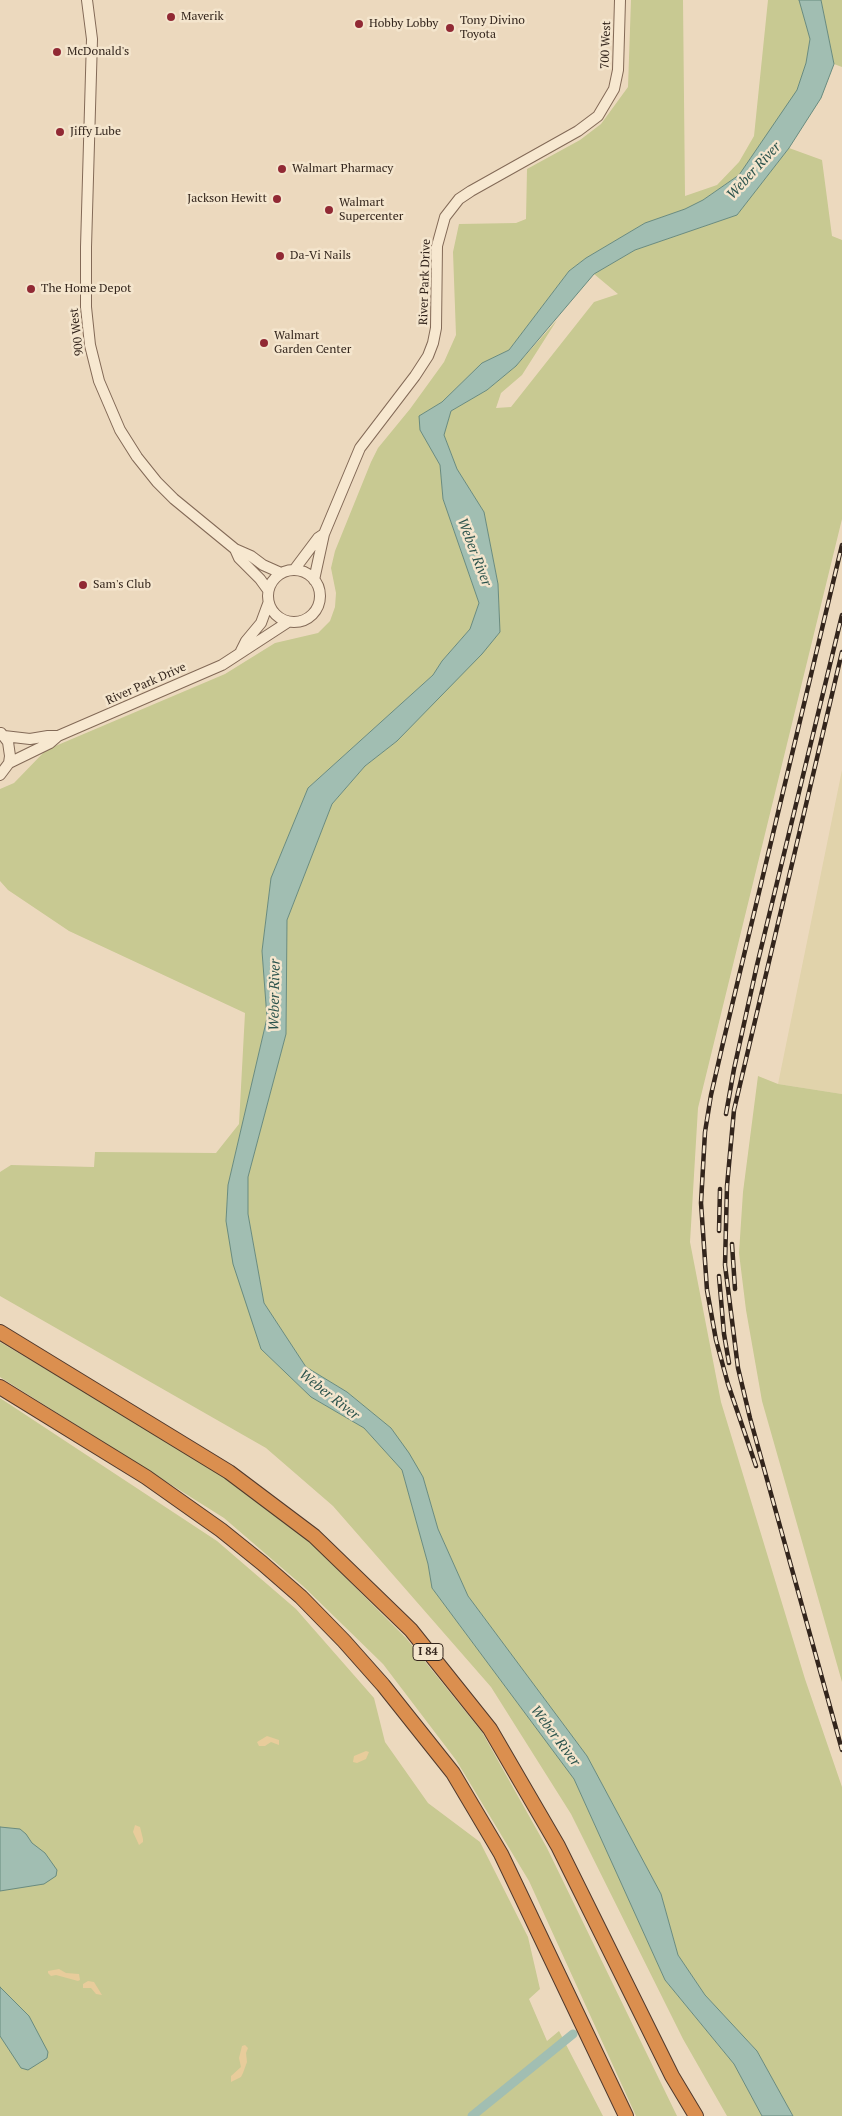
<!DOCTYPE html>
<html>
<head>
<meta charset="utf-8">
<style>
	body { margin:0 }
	canvas { display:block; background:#ecd9be }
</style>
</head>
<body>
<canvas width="842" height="2116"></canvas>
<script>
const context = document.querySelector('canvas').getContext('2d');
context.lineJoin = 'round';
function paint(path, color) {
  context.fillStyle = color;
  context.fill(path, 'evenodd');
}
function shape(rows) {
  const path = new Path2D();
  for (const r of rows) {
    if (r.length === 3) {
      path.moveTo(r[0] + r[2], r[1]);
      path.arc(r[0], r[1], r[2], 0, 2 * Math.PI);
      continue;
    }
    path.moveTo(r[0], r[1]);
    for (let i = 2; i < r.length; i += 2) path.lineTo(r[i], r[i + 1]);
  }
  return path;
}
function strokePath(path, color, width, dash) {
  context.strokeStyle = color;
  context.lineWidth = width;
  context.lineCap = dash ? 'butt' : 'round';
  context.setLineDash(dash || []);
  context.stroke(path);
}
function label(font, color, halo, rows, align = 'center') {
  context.font = font + ' "PT Serif",serif';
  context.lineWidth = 5;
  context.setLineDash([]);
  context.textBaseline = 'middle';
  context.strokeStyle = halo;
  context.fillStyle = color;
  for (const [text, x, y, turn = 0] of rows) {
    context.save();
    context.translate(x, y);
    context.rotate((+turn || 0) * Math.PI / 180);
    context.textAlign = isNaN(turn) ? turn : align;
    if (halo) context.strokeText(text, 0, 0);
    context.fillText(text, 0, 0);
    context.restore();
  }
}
paint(shape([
	[842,770,842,1094,778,1084]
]), '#e1d3ab');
paint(shape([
	[631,0,683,0,685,196,717,185,739,162,754,136,768,0,799,0,810,39,806,63,797,91,739,175,703,200,685,209,645,223,586,258,569,271,509,350,482,363,442,402,420,416,420,430,440,465,443,499,479,603,470,629,442,661,433,675,308,788,271,878,262,951,267,1018,228,1185,226,1221,261,1349,311,1397,364,1428,402,1470,428,1564,432,1588,574,1779,665,1980,734,2064,762,2116,727,2116,683,2039,571,1814,491,1687,333,1506,266,1448,0,1296,0,1172,11,1165,94,1167,95,1152,216,1153,239,1124,245,1013,69,931,8,890,0,881,0,789,14,783,46,750,225,674,275,643,318,633,330,621,335,607,336,593,331,568,335,551,371,462,378,448,410,409,444,362,456,335,453,252,459,224,516,223,526,219,527,169,580,140,601,124,628,87],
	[821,0,842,0,842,67,834,64],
	[789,148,822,160,832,236,842,240,842,519,698,1108,690,1242,721,1402,805,1679,842,1787,842,2116,793,2116,757,2051,705,1995,678,1955,661,1894,587,1756,468,1596,438,1529,423,1477,391,1428,347,1392,306,1367,264,1303,248,1214,248,1177,286,1034,287,920,332,804,365,766,397,741,500,632,498,584,484,512,457,469,444,435,451,411,487,390,516,366,557,320,522,375,501,393,496,408,511,407,594,302,618,294,594,274,635,250,737,215],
	[758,1076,778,1084,842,1094,842,1682,762,1401,746,1310,739,1253,743,1192],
	[0,1342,223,1474,310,1542,406,1638,482,1732,547,1848,677,2116,636,2116,529,1881,456,1760,383,1664,303,1586,224,1518,0,1377],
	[0,1398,217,1541,296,1609,374,1698,385,1742,428,1803,480,1842,528,1937,540,1989,529,1999,547,2041,559,2031,603,2116,0,2116]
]), '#c8c992');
paint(shape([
	[267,1736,279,1740,279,1745,271,1742,265,1746,259,1746,257,1742],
	[366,1751,369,1752,366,1759,357,1763,353,1762,354,1756],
	[135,1825,140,1827,143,1839,143,1842,139,1845,133,1832],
	[59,1969,66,1973,79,1974,80,1980,78,1981,56,1975,51,1976,48,1973,48,1971],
	[88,1981,94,1982,102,1995,96,1994,91,1988,83,1988,83,1984],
	[245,2045,248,2048,246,2053,247,2062,243,2073,241,2077,231,2082,231,2076,241,2067,239,2058,242,2046]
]), '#e8cc9b');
const water = shape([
	[799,0,821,0,834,64,821,98,789,148,737,215,635,250,594,274,516,366,487,390,451,411,444,435,457,469,484,512,498,584,500,632,482,654,397,741,365,766,332,804,287,920,286,1034,248,1177,248,1214,264,1303,306,1367,347,1392,391,1428,409,1453,423,1477,438,1529,468,1596,587,1756,661,1894,678,1955,705,1995,757,2051,793,2116,762,2116,734,2064,665,1980,574,1779,432,1588,428,1564,402,1470,364,1428,311,1397,261,1349,233,1264,226,1221,228,1185,267,1018,262,951,271,878,308,788,433,675,442,661,470,629,479,603,443,499,440,465,420,430,419,416,442,402,482,363,509,350,569,271,586,258,645,223,685,209,703,200,739,175,797,90,806,63,810,39,799,0],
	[0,1827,20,1829,26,1834,32,1843,45,1853,57,1870,56,1876,44,1884,0,1891,0,1827],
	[0,1987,29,2016,48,2052,47,2058,28,2070,21,2068,0,2036,0,1987]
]);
paint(water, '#a1beb2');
strokePath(water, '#698b7f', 1);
strokePath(shape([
	[472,2116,573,2034]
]), '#a1beb2', 9);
const minor = shape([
	[87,0,92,39,86,247,86,307,90,345,99,381,120,430,137,457,157,482,174,499,235,549,251,556,263,565,281,573],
	[235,549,239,558,260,579,268,590],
	[294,596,26],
	[294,570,318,538,324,534],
	[314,580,324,534,360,448,415,376,428,356,433,343,436,328,437,246,445,217,459,199,471,191,578,131,598,116,614,89,618,70,620,0],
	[241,651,246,641,261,623,268,604],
	[4,736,30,739,48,736,58,736],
	[9,763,50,743,58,736,222,665,288,622],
	[0,775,9,763,10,756,8,742,1,733]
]);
const highway = shape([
	[0,1332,229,1472,314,1536,411,1630,490,1729,558,1846,672,2076,696,2116],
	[0,1387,146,1477,221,1530,262,1563,301,1597,344,1641,383,1685,453,1773,501,1854,626,2116]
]);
strokePath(minor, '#836a57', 12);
strokePath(highway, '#51392c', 16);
strokePath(minor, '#f7e8d0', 10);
strokePath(highway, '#db8f4f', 14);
const rail = shape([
	[842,652,734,1110,727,1186,725,1265,738,1368,750,1418,842,1750],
	[726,1114,734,1069,757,965,842,615],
	[719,1231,720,1189],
	[732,1244,735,1289],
	[719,1276,724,1334,729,1363],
	[756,1466,728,1384,716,1340,707,1290,701,1203,705,1132,711,1095,723,1043,842,545]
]);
strokePath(rail, '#33251c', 4.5);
strokePath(rail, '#f4e5cd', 2.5, [8]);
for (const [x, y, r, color] of [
	[171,17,5,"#912934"],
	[359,24,5,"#912934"],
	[450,28,5,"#912934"],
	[57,52,5,"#912934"],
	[60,132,5,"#912934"],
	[282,169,5,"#912934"],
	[277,199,5,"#912934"],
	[329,210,5,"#912934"],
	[280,256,5,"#912934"],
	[31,289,5,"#912934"],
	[264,343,5,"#912934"],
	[83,585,5,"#912934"]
]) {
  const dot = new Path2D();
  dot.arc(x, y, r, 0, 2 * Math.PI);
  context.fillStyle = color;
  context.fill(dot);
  strokePath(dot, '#f4e5cd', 2);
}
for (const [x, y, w] of [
	[428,1652,30]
]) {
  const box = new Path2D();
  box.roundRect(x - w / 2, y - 8.5, w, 17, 4);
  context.fillStyle = '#f4e5cd';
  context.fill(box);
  strokePath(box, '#33251c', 1);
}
label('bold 11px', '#33251c', null, [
	["I 84",428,1652]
]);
label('12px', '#33251c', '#f4e5cd', [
	["Maverik",181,17],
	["Tony Divino",460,21],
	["Toyota",460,35],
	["Hobby Lobby",369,24],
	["McDonald's",67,52],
	["Jiffy Lube",70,132],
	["Walmart Pharmacy",292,169],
	["Jackson Hewitt",267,199,"right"],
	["Walmart",339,203],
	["Supercenter",339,217],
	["Da-Vi Nails",290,256],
	["The Home Depot",41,289],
	["Walmart",274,336],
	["Garden Center",274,350],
	["Sam's Club",93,585]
], 'left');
label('12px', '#33251c', '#f4e5cd', [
	["700 West",606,45,-88],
	["River Park Drive",425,282,-88],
	["900 West",77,332,-97],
	["River Park Drive",146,684,-24]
]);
label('italic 14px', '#2b534c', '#f4e5cd', [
	["Weber River",754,171,-47],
	["Weber River",474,552,69],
	["Weber River",275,995,-89],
	["Weber River",329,1395,38],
	["Weber River",555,1736,53]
]);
</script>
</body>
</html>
